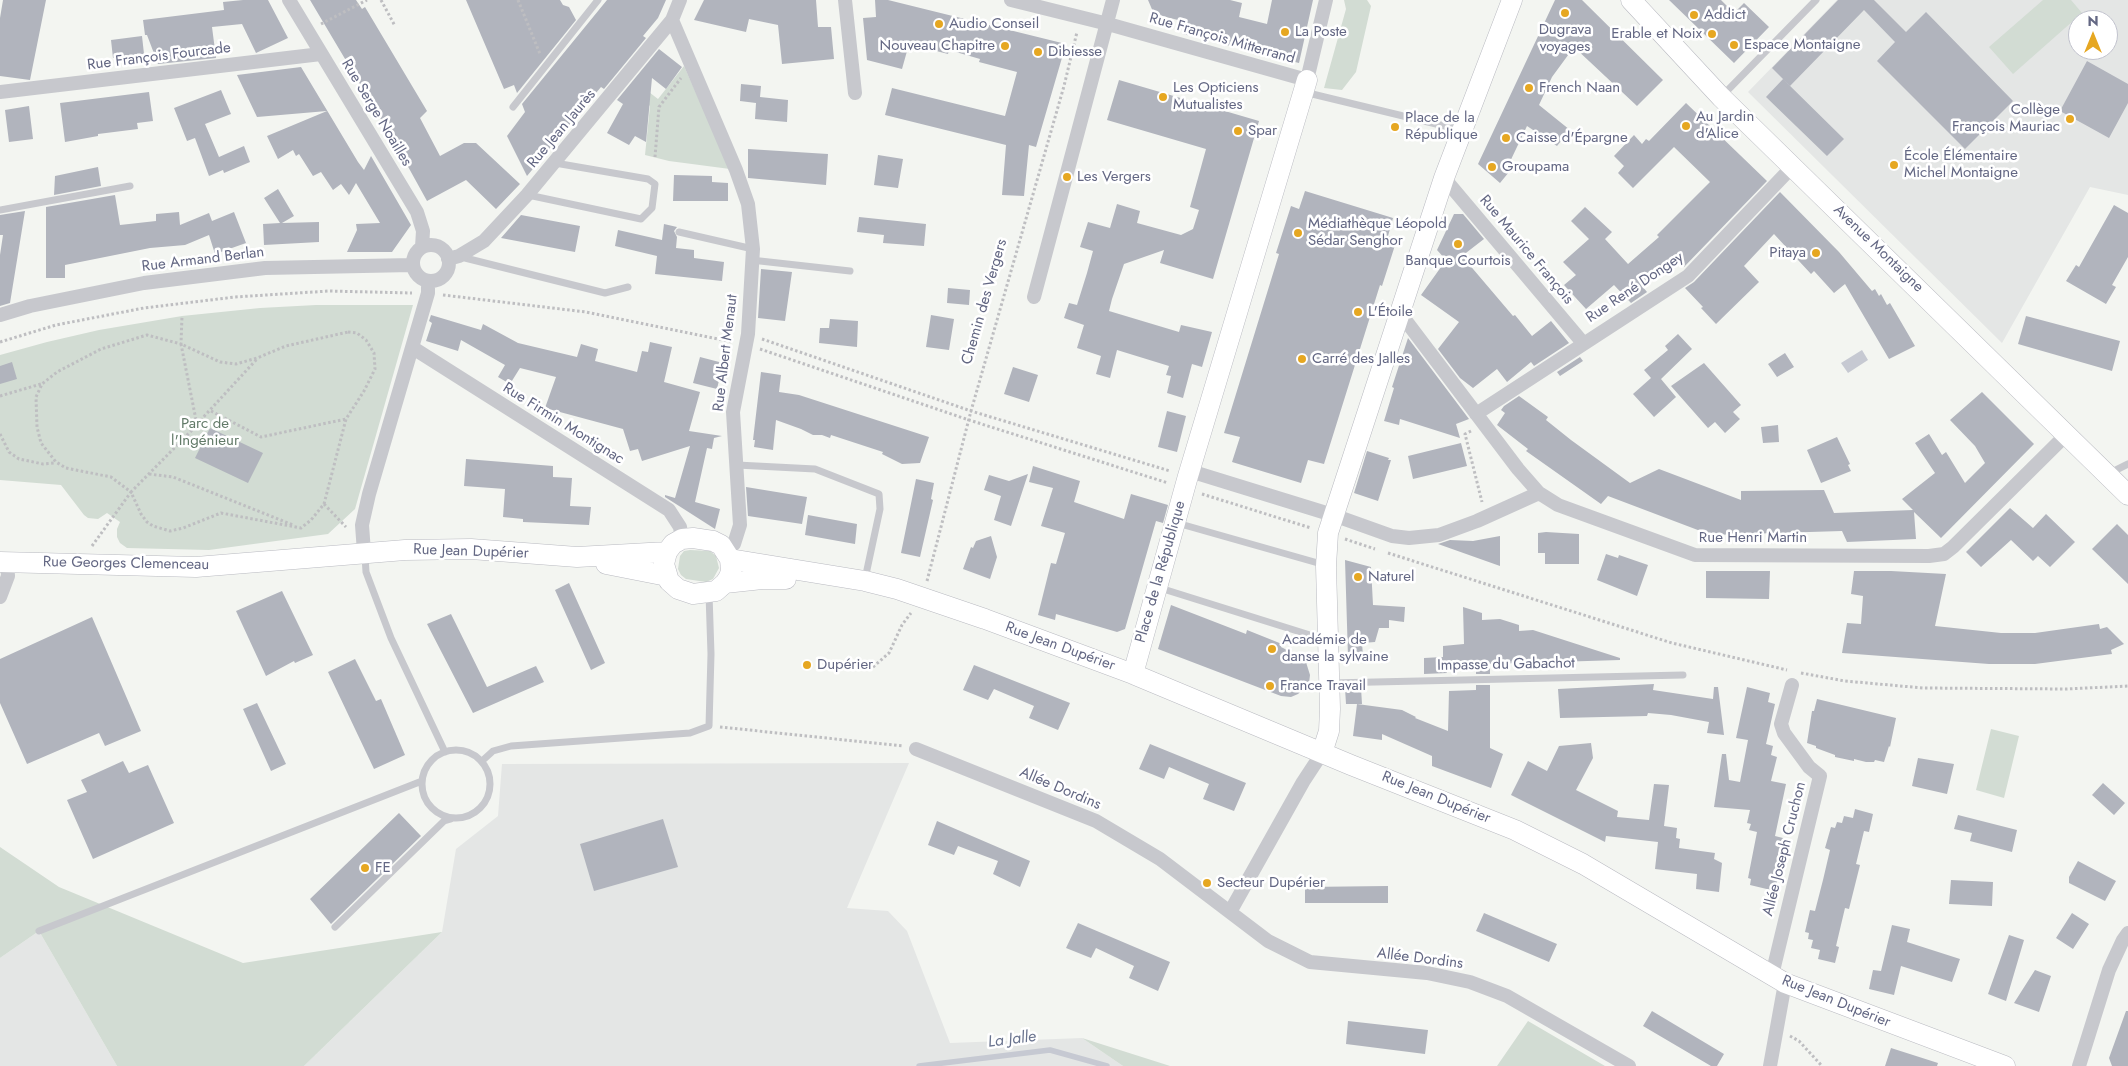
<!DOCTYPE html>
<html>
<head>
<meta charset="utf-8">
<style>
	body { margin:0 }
	#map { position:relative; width:2128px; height:1066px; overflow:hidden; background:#f3f5f1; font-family:Jost,sans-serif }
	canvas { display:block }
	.north { position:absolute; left:2068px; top:10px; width:50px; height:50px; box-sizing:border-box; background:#fff; border:1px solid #c1c2cd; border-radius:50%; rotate:0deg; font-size:14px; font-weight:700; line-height:20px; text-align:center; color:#636783 }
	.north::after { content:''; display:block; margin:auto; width:18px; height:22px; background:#e6a721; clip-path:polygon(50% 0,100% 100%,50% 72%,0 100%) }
</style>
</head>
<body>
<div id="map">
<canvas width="2128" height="1066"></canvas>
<div class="north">N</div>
</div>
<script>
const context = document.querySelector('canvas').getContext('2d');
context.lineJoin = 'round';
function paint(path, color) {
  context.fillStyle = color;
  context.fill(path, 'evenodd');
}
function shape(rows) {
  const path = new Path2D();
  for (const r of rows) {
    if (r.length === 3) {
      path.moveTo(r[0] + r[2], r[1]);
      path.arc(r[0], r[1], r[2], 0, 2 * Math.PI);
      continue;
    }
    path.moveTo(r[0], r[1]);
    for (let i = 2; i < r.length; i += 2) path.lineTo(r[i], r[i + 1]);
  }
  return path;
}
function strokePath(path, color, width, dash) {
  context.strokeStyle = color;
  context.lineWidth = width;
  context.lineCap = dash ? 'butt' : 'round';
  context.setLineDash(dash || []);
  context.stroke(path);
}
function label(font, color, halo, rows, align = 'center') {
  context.font = font + ' Jost,sans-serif';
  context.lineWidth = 5;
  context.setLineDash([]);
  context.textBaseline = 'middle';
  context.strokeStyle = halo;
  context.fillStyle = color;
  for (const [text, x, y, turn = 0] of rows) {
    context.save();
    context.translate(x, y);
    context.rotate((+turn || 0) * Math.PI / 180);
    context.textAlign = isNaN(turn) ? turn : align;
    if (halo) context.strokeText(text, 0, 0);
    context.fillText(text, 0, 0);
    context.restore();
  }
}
paint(shape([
	[1837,0,2128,0,2128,195,2090,187,2002,343,1748,92],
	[2078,20,2108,20,2108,50,2078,50],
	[909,763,847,908,888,911,907,931,950,1043,1082,1038,1123,1066,304,1066,442,932,456,849,498,816,502,764],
	[39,931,117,1066,0,1066,0,958]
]), '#e4e6e5');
paint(shape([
	[1344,0,1367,0,1371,6,1356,72,1342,90,1324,88,1346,9],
	[2043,0,2071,0,2082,13,2013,74,1989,47],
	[684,66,730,169,669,161,645,155,650,106,630,90,636,82,658,99],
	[316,305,413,305,355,509,328,534,209,550,127,548,120,543,117,537,117,529,120,522,107,513,98,519,88,518,84,515,61,485,0,480,0,355,47,342,99,330,182,316,260,308],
	[690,550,710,551,716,556,719,568,713,579,706,582,686,579,681,575,678,569,680,556,684,551],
	[1991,729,2019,736,2004,798,1976,790],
	[0,847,59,887,243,963,442,932,304,1066,117,1066,39,931,0,958],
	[1528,1021,1605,1066,1497,1066],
	[1082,1038,1167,1065,1170,1066,1123,1066]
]), '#d2dcd3');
paint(shape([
	[1862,350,1868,360,1848,373,1841,363]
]), '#c6c9d2');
strokePath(shape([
	[919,1066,1050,1050,1107,1066]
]), '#c6c9d2', 5.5);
paint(shape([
	[3,0,46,0,30,80,0,76,0,18],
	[243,0,268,0,288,38,256,53,242,24,212,27,216,58,158,64,147,35,145,35,143,20,224,10,223,2],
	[310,0,356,0,362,9,365,7,427,111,420,118,440,156,464,143,476,143,520,184,496,209,466,180,427,201,395,143],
	[466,0,560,0,563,5,569,7,576,20,517,93,514,85,504,89],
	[607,0,666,0,658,18,643,36,646,38,604,89,601,87,527,176,507,136,525,112,522,104],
	[704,0,816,0,818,27,831,27,834,59,782,64,778,25,749,19,746,32,694,20],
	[875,0,888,0,1066,44,1036,147,1029,145,1024,196,1002,195,1006,145,885,115,892,88,1005,116,1017,72,979,62,980,59,949,50,948,54,909,44,902,69,867,60,863,18,876,17],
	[1148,0,1230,0,1242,3,1239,17,1267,24,1272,0,1313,0,1299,63,1183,34,1186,22,1154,14],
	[1555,0,1582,0,1663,80,1637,106,1574,47,1552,77,1539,105,1570,130,1557,146,1527,126,1506,170,1509,172,1500,183,1478,164],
	[1669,0,1721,0,1734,13,1744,3,1769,27,1734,63],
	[1838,0,1874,0,1906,32,1926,12,2013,101,1965,149,1877,61,1895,42,1864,10,1790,86,1772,68],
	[142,36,144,54,113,58,111,40],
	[659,49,682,67,666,89,652,78,646,142,635,136,629,145,607,133,623,104,617,100],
	[2087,61,2128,84,2128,103,2109,138,2060,111],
	[301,67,358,162,364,170,371,156,411,225,392,252,347,252,357,230,356,224,380,223,356,183,349,195,341,184,333,190,321,172,313,176,299,154,296,156,293,150,278,159,267,136,327,111,257,117,237,75],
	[1783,79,1844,139,1827,156,1766,97],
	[1119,80,1259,121,1213,279,1160,263,1164,250,1124,264,1112,299,1109,311,1179,332,1181,325,1212,332,1202,367,1192,364,1183,398,1167,393,1171,376,1166,375,1169,366,1117,350,1110,378,1096,374,1101,356,1077,348,1084,325,1064,318,1069,303,1077,305,1087,273,1093,251,1080,247,1088,222,1110,228,1117,204,1140,211,1137,223,1181,235,1193,229,1199,210,1190,207,1206,149,1107,120],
	[741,84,761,86,760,97,788,100,787,122,755,119,756,103,740,101],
	[221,90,231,114,205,124,219,157,244,146,250,162,224,173,223,170,209,176,195,138,187,141,174,108],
	[149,92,153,121,137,123,138,129,98,134,98,136,65,142,60,103],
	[1686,103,1767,181,1684,267,1675,256,1642,286,1647,292,1631,303,1614,285,1586,309,1564,285,1576,275,1563,262,1589,239,1571,221,1585,207,1612,232,1605,239,1628,264,1659,237,1657,235,1710,182,1674,147,1633,188,1618,173,1624,166,1614,156,1634,135,1642,144,1646,139,1649,141],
	[29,106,33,139,9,142,5,110],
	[748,149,828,154,826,185,748,178],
	[878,155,903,159,898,188,874,185],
	[98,167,101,186,54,195,55,176],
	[674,175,712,176,712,182,728,183,728,201,673,201],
	[278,189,294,216,282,223,319,222,319,242,264,245,263,224,280,223,264,198],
	[1305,191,1393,218,1388,236,1397,239,1382,286,1380,285,1324,464,1308,460,1301,483,1232,462,1240,437,1224,433,1279,254,1276,253,1291,206,1299,209],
	[1780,192,1839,252,1872,291,1875,289,1879,296,1881,294,1887,305,1890,303,1915,346,1889,359,1845,284,1834,293,1814,271,1811,274,1774,234,1744,266,1759,282,1716,324,1701,308,1703,307,1685,288,1694,282],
	[115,195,120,225,156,221,156,214,179,212,180,225,209,213,212,221,234,212,246,243,215,254,209,235,185,245,150,248,65,265,65,278,46,278,46,207],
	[2114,205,2128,213,2128,257,2112,285,2116,287,2106,304,2066,281,2076,265,2079,267],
	[25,211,10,303,0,306,0,255,3,235,0,235,0,215],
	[1454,214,1463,214,1484,239,1462,256,1513,316,1515,315,1532,336,1551,321,1569,343,1534,366,1531,362,1507,382,1497,369,1473,388,1460,378,1438,349,1459,322,1421,295,1446,260,1437,250],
	[521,215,580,226,575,252,501,238],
	[859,217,926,224,924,246,883,243,884,235,857,232],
	[664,224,677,227,674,231,677,237,676,248,694,250,694,258,724,262,722,281,655,274,657,256,615,246,618,230,662,240],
	[761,269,792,272,785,321,758,318],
	[948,288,970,290,969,305,947,303],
	[431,315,481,330,483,324,518,343,577,357,581,344,598,349,595,361,637,372,642,351,648,352,650,342,672,347,664,382,700,392,689,431,722,436,714,438,712,449,707,448,695,502,720,509,715,529,665,497,665,495,675,498,690,446,642,461,638,449,630,451,623,429,545,408,556,377,520,368,510,384,498,377,505,365,461,340,458,351,426,341,432,323,429,321],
	[931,315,954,319,949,350,926,347],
	[2026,316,2120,341,2112,371,2018,344],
	[830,319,858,321,857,347,819,343,820,328,829,328],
	[1678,334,1692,349,1661,379,1676,397,1654,417,1633,394,1651,378,1644,370,1668,350,1665,346],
	[1408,338,1469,419,1456,424,1460,438,1400,419,1399,425,1384,421,1394,388,1392,387],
	[1785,353,1794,367,1777,377,1768,364],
	[700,357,723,363,717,389,693,383],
	[1580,357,1583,361,1560,376,1557,372],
	[12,362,17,379,0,384,0,366],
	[1704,363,1741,405,1733,412,1740,419,1725,433,1715,422,1708,428,1671,386],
	[1013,367,1038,375,1029,402,1004,394],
	[761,372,781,375,779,392,799,395,929,437,920,463,902,464,882,454,883,452,831,435,830,438,822,435,813,435,801,429,776,420,773,450,754,447,755,440,753,440],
	[1982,392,2034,444,1941,538,1914,512,1916,539,1847,542,1842,531,1711,535,1608,496,1601,504,1526,451,1528,449,1497,425,1505,413,1501,410,1504,406,1519,396,1548,417,1546,420,1571,440,1630,483,1659,469,1741,500,1741,491,1824,490,1834,513,1913,510,1902,499,1935,473,1915,443,1929,434,1942,455,1946,452,1965,483,1985,463,1975,446,1950,420],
	[1167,411,1186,416,1177,452,1158,447],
	[1778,425,1779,442,1763,443,1761,427],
	[210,428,263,453,248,483,195,458],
	[1837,437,1850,464,1848,465,1851,471,1821,483,1807,450],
	[1461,443,1467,466,1413,479,1408,456],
	[1367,451,1389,458,1388,460,1391,460,1378,501,1354,493],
	[466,459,553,466,553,477,572,478,570,506,591,507,589,525,523,522,523,519,503,517,505,489,464,486],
	[1033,466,1080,481,1074,502,1124,519,1131,494,1168,505,1163,523,1156,521,1125,629,1117,632,1056,614,1055,620,1038,615,1051,563,1056,564,1065,533,1041,526,1053,488,1029,482],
	[1028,474,1011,526,994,520,1001,496,984,490,989,475,1009,481],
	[916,479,934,483,931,499,933,500,920,557,901,553],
	[746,487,807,497,802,524,748,516],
	[2010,508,2033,528,2046,514,2075,542,2050,567,2038,556,2033,561,2011,540,1981,567,1966,552],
	[808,515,857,524,855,544,805,535],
	[2117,524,2128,535,2128,584,2092,549],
	[1546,532,1579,534,1579,564,1545,564,1545,553,1538,553,1538,533],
	[991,536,997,557,990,579,963,569,971,547,973,548,976,541],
	[1500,536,1500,566,1438,544,1450,540,1473,541],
	[1606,554,1618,558,1619,555,1648,565,1637,596,1597,580],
	[1345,560,1371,567,1373,605,1405,607,1404,622,1389,620,1389,628,1379,628,1375,642,1362,643,1363,656,1348,657],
	[1706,571,1770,571,1769,599,1706,598],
	[1854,571,1891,571,1946,574,1935,626,2001,633,2035,633,2099,624,2100,629,2107,627,2124,644,2111,650,2112,654,2035,664,1989,664,1842,653,1847,623,1861,624,1863,596,1851,594],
	[569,583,605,663,591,670,555,590],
	[282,591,313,655,295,663,294,661,266,676,236,611],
	[1171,605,1246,634,1247,630,1282,644,1281,647,1305,659,1310,675,1309,683,1298,694,1291,697,1281,696,1158,649],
	[1463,607,1482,613,1482,620,1500,619,1519,625,1519,631,1533,630,1620,658,1620,660,1490,664,1490,674,1476,674,1476,661,1446,662,1447,673,1424,674,1424,658,1443,657,1443,646,1464,644],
	[451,614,487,687,536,666,544,682,473,713,427,624],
	[92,617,141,731,105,746,99,733,27,764,0,703,0,659],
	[355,659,376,701,381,699,405,755,374,769,328,672],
	[974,665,1070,703,1058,730,1029,718,1034,706,994,689,988,700,963,690],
	[1654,684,1653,690,1713,699,1714,687,1718,687,1724,735,1707,733,1709,722,1671,715,1648,713,1647,716,1560,718,1558,689],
	[1476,685,1490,685,1490,748,1503,754,1491,788,1432,766,1432,756,1382,734,1382,740,1353,736,1357,704,1402,710,1416,717,1415,718,1448,731,1449,691,1476,690],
	[1747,687,1770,693,1768,702,1775,704,1766,744,1773,746,1771,755,1777,757,1771,781,1786,784,1775,836,1787,839,1775,891,1750,885,1751,879,1748,878,1757,832,1749,830,1751,824,1747,823,1750,810,1714,807,1722,754,1726,754,1729,780,1740,782,1748,740,1736,738],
	[1345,688,1361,688,1362,704,1346,704],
	[1817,699,1896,718,1890,747,1889,746,1884,762,1875,760,1874,762,1866,762,1854,759,1854,761,1835,757,1835,755,1816,748,1816,746,1807,743,1812,711,1814,711],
	[257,703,286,764,271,771,243,709],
	[1591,743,1593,758,1576,790,1618,811,1617,817,1649,820,1654,784,1669,785,1664,826,1677,828,1676,838,1680,839,1679,848,1715,853,1714,859,1722,863,1719,892,1696,889,1697,874,1655,869,1658,842,1606,836,1605,842,1511,795,1528,761,1547,771,1559,746],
	[1150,744,1246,783,1234,811,1203,799,1209,784,1169,767,1164,779,1139,769],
	[1918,758,1954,764,1947,794,1912,786],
	[123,761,129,773,148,765,174,823,93,859,67,800,87,792,81,780],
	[2103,783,2125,803,2114,815,2092,795],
	[1855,809,1873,814,1869,832,1864,831,1856,864,1860,865,1849,909,1845,908,1836,946,1839,947,1835,963,1818,959,1820,950,1811,948,1813,940,1808,939,1809,933,1805,932,1810,910,1815,911,1823,880,1830,850,1825,848,1831,827,1835,828,1837,822,1842,823,1844,816,1853,818],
	[399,813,421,836,331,924,310,899],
	[1958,815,2017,830,2012,852,1970,841,1972,833,1954,829],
	[663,819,678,867,594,891,580,844],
	[937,821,1030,861,1020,887,993,874,998,861,958,846,954,855,928,845],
	[2078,861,2116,881,2105,901,2069,883,2069,877],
	[1951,880,1993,882,1992,906,1949,904],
	[1388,886,1388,903,1305,903,1305,887],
	[1484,913,1557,944,1549,962,1476,931],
	[2072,913,2089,924,2073,949,2056,938],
	[1078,923,1170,962,1158,991,1129,978,1134,966,1096,948,1091,958,1066,948],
	[1892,925,1910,929,1907,942,1960,959,1952,982,1901,966,1894,995,1869,989,1873,970,1881,971],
	[2009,935,2024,940,2006,1001,1988,994],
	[2035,970,2051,976,2039,1012,2014,1003],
	[1652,1011,1724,1054,1717,1066,1711,1066,1643,1026],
	[2126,1011,2128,1011,2128,1066,2112,1066,2109,1058],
	[1348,1021,1428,1030,1425,1054,1346,1044],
	[1891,1048,1938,1063,1937,1066,1885,1066]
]), '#b1b4bd');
const secondary = shape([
	[1631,0,1721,97,2128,495],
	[693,538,713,541,721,545,730,559,731,571,729,577,725,583,716,591,693,594,678,589,669,581,664,564,667,552,673,544,682,539,693,538],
	[730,559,865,581,897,589,985,619,1133,674,1351,765,1515,830,1583,864,1785,983,2005,1066],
	[0,562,196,567,405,550,471,549,577,557,667,552],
	[606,564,667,576],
	[725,583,762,579,786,579],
	[1133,674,1188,476,1307,80],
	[1322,753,1329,731,1330,709,1326,566,1328,533,1444,178,1512,0]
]);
strokePath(secondary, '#b9bac1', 21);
strokePath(shape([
	[381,0,395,26],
	[518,0,540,54],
	[321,24,367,0],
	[655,157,659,107,681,78],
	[443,295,586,312,733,342],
	[348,332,357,333,366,340,374,353,375,369,364,391,346,419,324,504,311,520,301,528,221,513,183,528,170,531,153,526,147,522,141,514,131,492,197,425,181,344,220,362,236,364,257,358,286,346,348,332],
	[762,339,971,411,1170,471],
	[0,342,56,325,144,308,235,297,329,291,412,293],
	[760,349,969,420,1168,483],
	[0,396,41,384],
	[211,411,261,437,346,419],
	[197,424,257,359],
	[1471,431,1465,434,1482,502],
	[0,434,9,452,19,459,43,464,55,463],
	[149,474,173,477,293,525],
	[1202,494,1311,528],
	[324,504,346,527],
	[1345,539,1375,549],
	[92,546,131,492,111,477,66,468,56,462,41,443,37,427,36,397,42,384,57,372,101,349,147,335,181,344,182,316],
	[1388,553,1672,643,1787,670],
	[927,581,971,411,1064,86,1077,32],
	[873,667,889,653,902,625,911,613],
	[1801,673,1845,681,1923,688,2067,689,2128,686],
	[720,727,903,746],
	[1790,1036,1799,1041,1822,1066]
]), '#bebec1', 3, [2.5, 2.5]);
strokePath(shape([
	[1304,92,1461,130],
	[1723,95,1816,0],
	[513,107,598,0],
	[528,195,641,219,652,208,655,184,648,179,555,163],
	[0,210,130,186],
	[679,232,753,249],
	[461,257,605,293,628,287],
	[751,260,850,271],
	[737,465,815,469,879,494,880,509,865,579],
	[2110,473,2128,464],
	[1177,523,1325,565],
	[365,556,366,572,391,638,445,752],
	[1160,588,1326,640],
	[1331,683,1683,675],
	[456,784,34],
	[482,761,493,751,511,746,690,733,709,726,711,654,709,594],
	[335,927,444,821,451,819],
	[39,931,422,781]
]), '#c7c8cd', 7);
strokePath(shape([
	[289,0,417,212,423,231,422,247],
	[845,0,855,93],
	[1011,0,1108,24,1307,80,1326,0],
	[672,20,736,170,748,204,753,249,748,334,733,412,740,525,734,544,726,550],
	[0,92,321,54],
	[1444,178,1583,343],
	[431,263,18],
	[448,259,459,256,484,241,527,195,672,20,680,0],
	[1034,297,1113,0],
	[0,315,30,306,144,283,265,268,412,265],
	[1398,315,1406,321,1518,469,1539,493,1558,505,1695,555,1929,556,1944,554,1953,547,2067,434],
	[413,348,669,510,680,527,682,539],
	[1476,414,1688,276,1793,166],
	[1190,471,1336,516,1392,536,1409,538,1439,535,1477,521,1539,493],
	[364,552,362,525,369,494,428,293,428,281],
	[0,597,8,576,7,562],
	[916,749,1096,821,1160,859,1268,941,1310,962,1427,973,1470,982,1507,996,1629,1066],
	[1230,912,1303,782,1322,753],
	[1772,975,1820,776,1809,767,1784,733,1781,724,1792,685],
	[1770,1066,1785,983],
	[2079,1066,2109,970,2123,940,2128,933]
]), '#c7c8cd', 14);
strokePath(secondary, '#fff', 20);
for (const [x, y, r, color] of [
	[1565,13,5,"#e6a721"],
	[1694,15,5,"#e6a721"],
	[939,24,5,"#e6a721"],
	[1285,32,5,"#e6a721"],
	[1712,34,5,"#e6a721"],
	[1734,45,5,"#e6a721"],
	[1005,46,5,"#e6a721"],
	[1038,52,5,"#e6a721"],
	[1529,88,5,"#e6a721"],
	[1163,97,5,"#e6a721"],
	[2070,119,5,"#e6a721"],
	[1686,126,5,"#e6a721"],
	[1395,127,5,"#e6a721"],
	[1238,131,5,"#e6a721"],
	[1506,138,5,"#e6a721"],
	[1894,165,5,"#e6a721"],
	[1492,167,5,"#e6a721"],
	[1067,177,5,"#e6a721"],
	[1298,233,5,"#e6a721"],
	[1458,244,5,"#e6a721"],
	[1816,253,5,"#e6a721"],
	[1358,312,5,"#e6a721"],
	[1302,359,5,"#e6a721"],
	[1358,577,5,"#e6a721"],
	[1272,649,5,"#e6a721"],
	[807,665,5,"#e6a721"],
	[1270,686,5,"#e6a721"],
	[365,868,5,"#e6a721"],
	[1207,883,5,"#e6a721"]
]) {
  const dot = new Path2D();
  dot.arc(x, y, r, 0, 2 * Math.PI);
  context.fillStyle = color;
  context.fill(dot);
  strokePath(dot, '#fff', 2);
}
label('15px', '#636783', '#fff', [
	["Addict",1704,15],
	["Audio Conseil",949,24],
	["Dugrava",1565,30,"center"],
	["voyages",1565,47,"center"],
	["La Poste",1295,32],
	["Erable et Noix",1702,34,"right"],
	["Espace Montaigne",1744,45],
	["Nouveau Chapitre",995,46,"right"],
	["Dibiesse",1048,52],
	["Les Opticiens",1173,88],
	["Mutualistes",1173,105],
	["French Naan",1539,88],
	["Collège",2060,110,"right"],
	["François Mauriac",2060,127,"right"],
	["Au Jardin",1696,117],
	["d'Alice",1696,134],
	["Place de la",1405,118],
	["République",1405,135],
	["Spar",1248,131],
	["Caisse d'Épargne",1516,138],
	["École Élémentaire",1904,156],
	["Michel Montaigne",1904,173],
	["Groupama",1502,167],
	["Les Vergers",1077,177],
	["Médiathèque Léopold",1308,224],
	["Sédar Senghor",1308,241],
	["Pitaya",1806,253,"right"],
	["Banque Courtois",1458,261,"center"],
	["L'Étoile",1368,312],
	["Carré des Jalles",1312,359],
	["Naturel",1368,577],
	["Académie de",1282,640],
	["danse la sylvaine",1282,657],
	["Dupérier",817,665],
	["France Travail",1280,686],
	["FE",375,868],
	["Secteur Dupérier",1217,883]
], 'left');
label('15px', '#636783', '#fff', [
	["Rue François Mitterrand",1222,39,16],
	["Rue François Fourcade",159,57,-7],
	["Rue Serge Noailles",376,113,59],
	["Rue Jean Jaurès",562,129,-50],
	["Avenue Montaigne",1878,249,44],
	["Rue Maurice François",1526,250,50],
	["Rue Armand Berlan",203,260,-7],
	["Rue René Dongey",1635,288,-34],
	["Chemin des Vergers",985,302,-74],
	["Rue Albert Menaut",726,353,-83],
	["Rue Firmin Montignac",563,424,32],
	["Rue Henri Martin",1753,538],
	["Rue Jean Dupérier",471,552,2],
	["Rue Georges Clemenceau",126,564,1],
	["Place de la République",1161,572,-74],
	["Rue Jean Dupérier",1060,647,20],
	["Impasse du Gabachot",1506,665,-1],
	["Allée Dordins",1060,789,23],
	["Rue Jean Dupérier",1436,798,22],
	["Allée Joseph Cruchon",1785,849,-76],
	["Allée Dordins",1420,959,7],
	["Rue Jean Dupérier",1836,1002,22]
]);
label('15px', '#627a68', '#fff', [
	["Parc de",205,424],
	["l'Ingénieur",205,441]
]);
label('italic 16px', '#69738e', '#fff', [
	["La Jalle",1012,1040,-7]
]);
</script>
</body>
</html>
